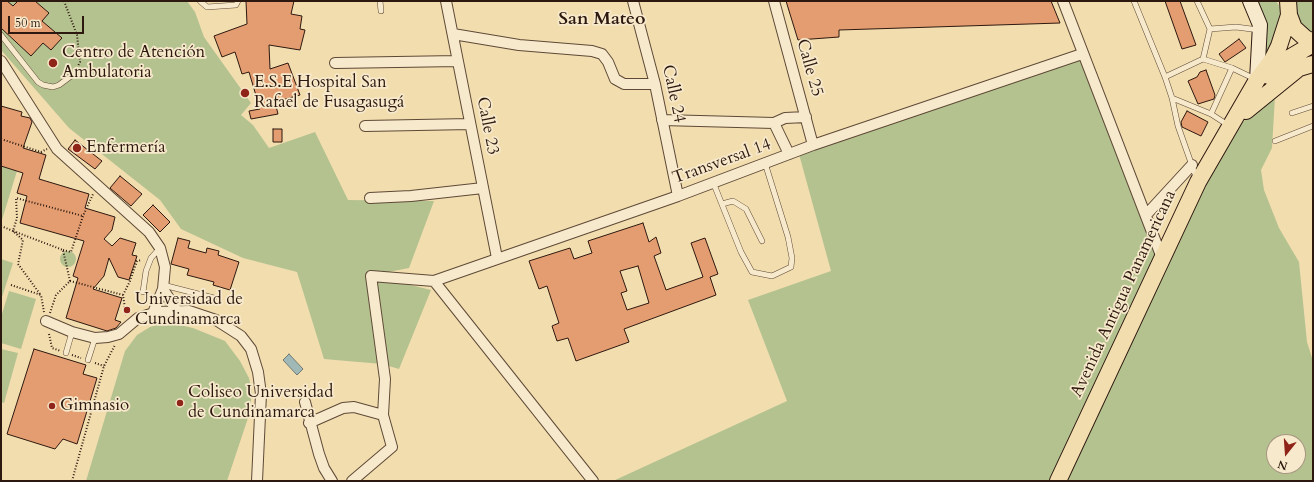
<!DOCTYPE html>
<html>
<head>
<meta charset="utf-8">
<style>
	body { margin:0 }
	#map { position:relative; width:1314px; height:482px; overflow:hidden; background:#f2ddaf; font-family:Cardo,serif }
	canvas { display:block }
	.frame { position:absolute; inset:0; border:2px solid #2d180f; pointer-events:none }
	.north { position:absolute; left:1266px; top:434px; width:40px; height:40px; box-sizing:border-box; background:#f7e9cb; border:1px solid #a69580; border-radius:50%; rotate:197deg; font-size:11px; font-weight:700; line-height:16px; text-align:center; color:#2d180f }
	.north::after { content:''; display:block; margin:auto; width:14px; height:18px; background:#8f2418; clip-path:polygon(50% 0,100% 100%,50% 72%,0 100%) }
	.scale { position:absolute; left:8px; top:16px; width:76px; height:18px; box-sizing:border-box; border:2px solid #2d180f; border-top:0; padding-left:5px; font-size:12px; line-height:14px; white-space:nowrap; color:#2d180f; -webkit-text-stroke:3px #f7e9cb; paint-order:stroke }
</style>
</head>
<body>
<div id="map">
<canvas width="1314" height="482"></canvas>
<div class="frame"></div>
<div class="north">N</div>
<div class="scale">50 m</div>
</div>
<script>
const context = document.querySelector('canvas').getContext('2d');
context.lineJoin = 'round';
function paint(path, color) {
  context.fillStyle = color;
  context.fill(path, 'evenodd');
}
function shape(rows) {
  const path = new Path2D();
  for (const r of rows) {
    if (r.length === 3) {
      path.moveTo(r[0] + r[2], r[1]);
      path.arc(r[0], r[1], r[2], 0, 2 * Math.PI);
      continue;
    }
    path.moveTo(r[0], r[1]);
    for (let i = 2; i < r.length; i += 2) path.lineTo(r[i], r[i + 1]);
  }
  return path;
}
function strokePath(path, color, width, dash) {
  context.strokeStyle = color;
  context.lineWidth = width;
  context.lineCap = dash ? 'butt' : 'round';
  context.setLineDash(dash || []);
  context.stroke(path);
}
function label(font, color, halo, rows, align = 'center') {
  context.font = font + ' Cardo,serif';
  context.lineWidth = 3.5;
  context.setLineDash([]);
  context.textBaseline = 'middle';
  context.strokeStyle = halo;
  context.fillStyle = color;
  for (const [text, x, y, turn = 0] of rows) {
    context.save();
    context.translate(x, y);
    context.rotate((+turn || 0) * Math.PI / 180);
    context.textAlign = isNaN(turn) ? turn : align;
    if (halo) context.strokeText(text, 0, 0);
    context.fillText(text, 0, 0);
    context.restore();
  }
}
paint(shape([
	[1,1,187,1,195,12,204,37,251,103,241,115,253,125,269,148,315,132,348,200,434,201,409,268,378,274,378,277,431,290,399,369,382,364,324,359,297,272,243,258,181,229,160,200,69,128,1,50],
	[1257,1,1276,1,1280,7,1281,15,1281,21,1265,60],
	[1294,1,1313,1,1313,36,1296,22],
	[1080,58,1156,256,1051,481,613,481,787,401,748,300,831,271,799,154],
	[1275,96,1272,148,1261,170,1264,190,1279,228,1299,262,1307,342,1313,361,1313,481,1065,481,1204,184,1236,129,1250,115],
	[1274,442,1298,442,1298,466,1274,466],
	[1,166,17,171,1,223],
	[68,259,8],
	[1,259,13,263,1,300],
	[9,291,36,299,21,349,1,343,1,317],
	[166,322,193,328,225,341,240,361,249,378,252,392,249,415,227,481,86,481,125,351,137,335,150,327],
	[1,349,18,353,4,403,1,402]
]), '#b4c290');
const water = shape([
	[289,354,303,369,297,375,283,360,289,354]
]);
paint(water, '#a0b9b6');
strokePath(water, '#727973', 1);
const building = shape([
	[1,1,7,1,13,6,18,1,35,1,49,13,42,21,62,38,51,50,43,43,31,56,1,28,1,1],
	[246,1,294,1,291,14,302,16,300,29,305,30,300,50,269,45,270,69,288,63,300,95,275,102,278,114,251,119,249,111,260,109,249,72,242,74,235,52,222,57,214,36,247,24,246,1],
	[786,1,1051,1,1060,23,839,30,839,37,798,40,786,1],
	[1165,1,1180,1,1196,45,1182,49,1165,1],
	[1239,39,1246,48,1225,62,1219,54,1239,39],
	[1206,70,1215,95,1214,99,1198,104,1188,81,1197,77,1200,72,1206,70],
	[1,106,22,112,21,116,30,118,32,122,23,148,46,155,39,179,89,194,85,208,115,217,112,230,104,239,112,246,120,238,136,243,132,255,137,256,129,280,118,277,109,258,104,276,93,289,122,298,115,320,121,322,116,328,107,331,66,318,78,278,73,276,84,241,20,223,27,196,17,193,23,173,1,166,1,106],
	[1187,111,1208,122,1201,136,1182,127,1181,122,1187,111],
	[273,129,282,129,282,142,273,142,273,129],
	[75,140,102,161,95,169,68,149,75,140],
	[120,176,142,194,131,206,110,188,120,176],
	[153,205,170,222,160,232,143,215,153,205],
	[643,223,649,242,656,237,661,253,654,256,666,290,703,277,691,243,705,238,718,274,710,277,716,295,624,329,629,342,576,361,568,338,557,341,552,326,559,323,547,286,539,289,529,261,570,248,574,259,592,253,588,241,643,223],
	[638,266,649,303,627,310,621,293,627,291,620,271,638,266],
	[178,238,190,241,188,248,206,253,207,248,219,251,218,255,239,262,230,290,213,285,214,282,187,275,189,269,171,264,178,238],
	[34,349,86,365,83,374,97,378,77,444,63,439,55,449,7,434,34,349]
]);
paint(building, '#e39d70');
strokePath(building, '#2d180f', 1);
const lane = shape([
	[200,1,207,7,236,5,238,1],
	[380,1,381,11],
	[1134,1,1165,77,1172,98,1178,126,1196,177],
	[1197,1,1210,29,1203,59],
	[1210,29,1236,27,1259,30],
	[1,35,38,82,43,85,53,87,59,85,75,73],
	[1165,77,1203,59,1232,68,1255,79],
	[1172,98,1211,114,1228,125],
	[1292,113,1313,106],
	[1211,114,1232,68],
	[1275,141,1313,126],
	[713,182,741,252,752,272,772,276,791,267,792,258,788,237,765,163],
	[722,204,733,201,746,209,762,241],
	[163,285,214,298],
	[143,292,146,271,151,258,160,248],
	[66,353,72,332],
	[88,360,95,338]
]);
const street = shape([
	[446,1,497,258],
	[633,1,655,84,678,196],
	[774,1,813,145],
	[1063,1,1162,258],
	[453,34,519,45,592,51,602,54,608,62,615,79,624,84,655,84],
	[1,61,57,149,149,232,160,248,165,267,163,289,153,313],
	[335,63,458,61],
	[662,120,774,123,785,118,806,117],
	[774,123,789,154],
	[365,126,470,124],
	[370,198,411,196,483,188],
	[1146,215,1192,165],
	[434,281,593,481],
	[163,289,177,311],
	[46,321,72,332,95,338,108,337,119,334,138,318,157,312,189,311,216,320,241,336,251,349,258,372,261,394,257,481],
	[305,402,319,454,324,468,332,481],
	[309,423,343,408,354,407,383,415],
	[352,481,392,447,383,415,385,379,371,276,434,281,678,196,813,145,1082,54]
]);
const secondary = shape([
	[1250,1,1260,25,1257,80]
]);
const primary = shape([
	[1288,1,1289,15,1294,28,1305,38,1313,42],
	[1269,76,1284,61,1313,44],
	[1246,111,1299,68,1313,64],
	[1058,481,1198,182,1257,80,1272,60,1279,46,1289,15]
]);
strokePath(lane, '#5e4937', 6);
strokePath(street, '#5e4937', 12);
strokePath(secondary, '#2d180f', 16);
strokePath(primary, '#2d180f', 18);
strokePath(shape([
	[64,1,77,35,80,62,78,66],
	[1,139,41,152,47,149],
	[1,226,13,231,23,240,18,264,40,294],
	[63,250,71,252,83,216,93,194],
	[70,281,63,250,13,231,17,218,16,198,83,216],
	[70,281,123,295,126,315],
	[11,285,41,295,44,312],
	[123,295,130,281,137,261,142,260],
	[50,313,56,295,70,281],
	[49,334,52,348,61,351],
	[72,355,81,358],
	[95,363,104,366],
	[72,481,104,366,115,345]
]), '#2d180f', 2, [1, 2]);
strokePath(lane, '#f7e9cb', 5);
strokePath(street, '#f7e9cb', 10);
strokePath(secondary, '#f7e9cb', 14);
strokePath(primary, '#f2ddaf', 16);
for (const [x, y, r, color] of [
	[53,63,5,"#8f2418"],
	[245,93,5,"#8f2418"],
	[77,148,5,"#8f2418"],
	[127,310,4,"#8f2418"],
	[180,403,4,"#8f2418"],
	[52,406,4,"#8f2418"]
]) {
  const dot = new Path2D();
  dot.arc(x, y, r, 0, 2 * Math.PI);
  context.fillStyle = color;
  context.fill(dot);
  strokePath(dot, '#f7e9cb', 1.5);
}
label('17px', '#2d180f', '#f7e9cb', [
	["Centro de Atención",62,53],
	["Ambulatoria",62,73],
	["E.S.E Hospital San",254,83],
	["Rafael de Fusagasugá",254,103],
	["Enfermería",86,148],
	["Universidad de",135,300],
	["Cundinamarca",135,320],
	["Coliseo Universidad",188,393],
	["de Cundinamarca",188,413],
	["Gimnasio",60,406]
], 'left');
label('17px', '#2d180f', '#f7e9cb', [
	["Calle 25",809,68,74],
	["Calle 24",673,94,78],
	["Calle 23",487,126,79],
	["Transversal 14",722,162,-20],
	["Avenida Antigua Panamericana",1124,294,-65]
]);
label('bold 18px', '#2d180f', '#f7e9cb', [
	["San Mateo",602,20]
]);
</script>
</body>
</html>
